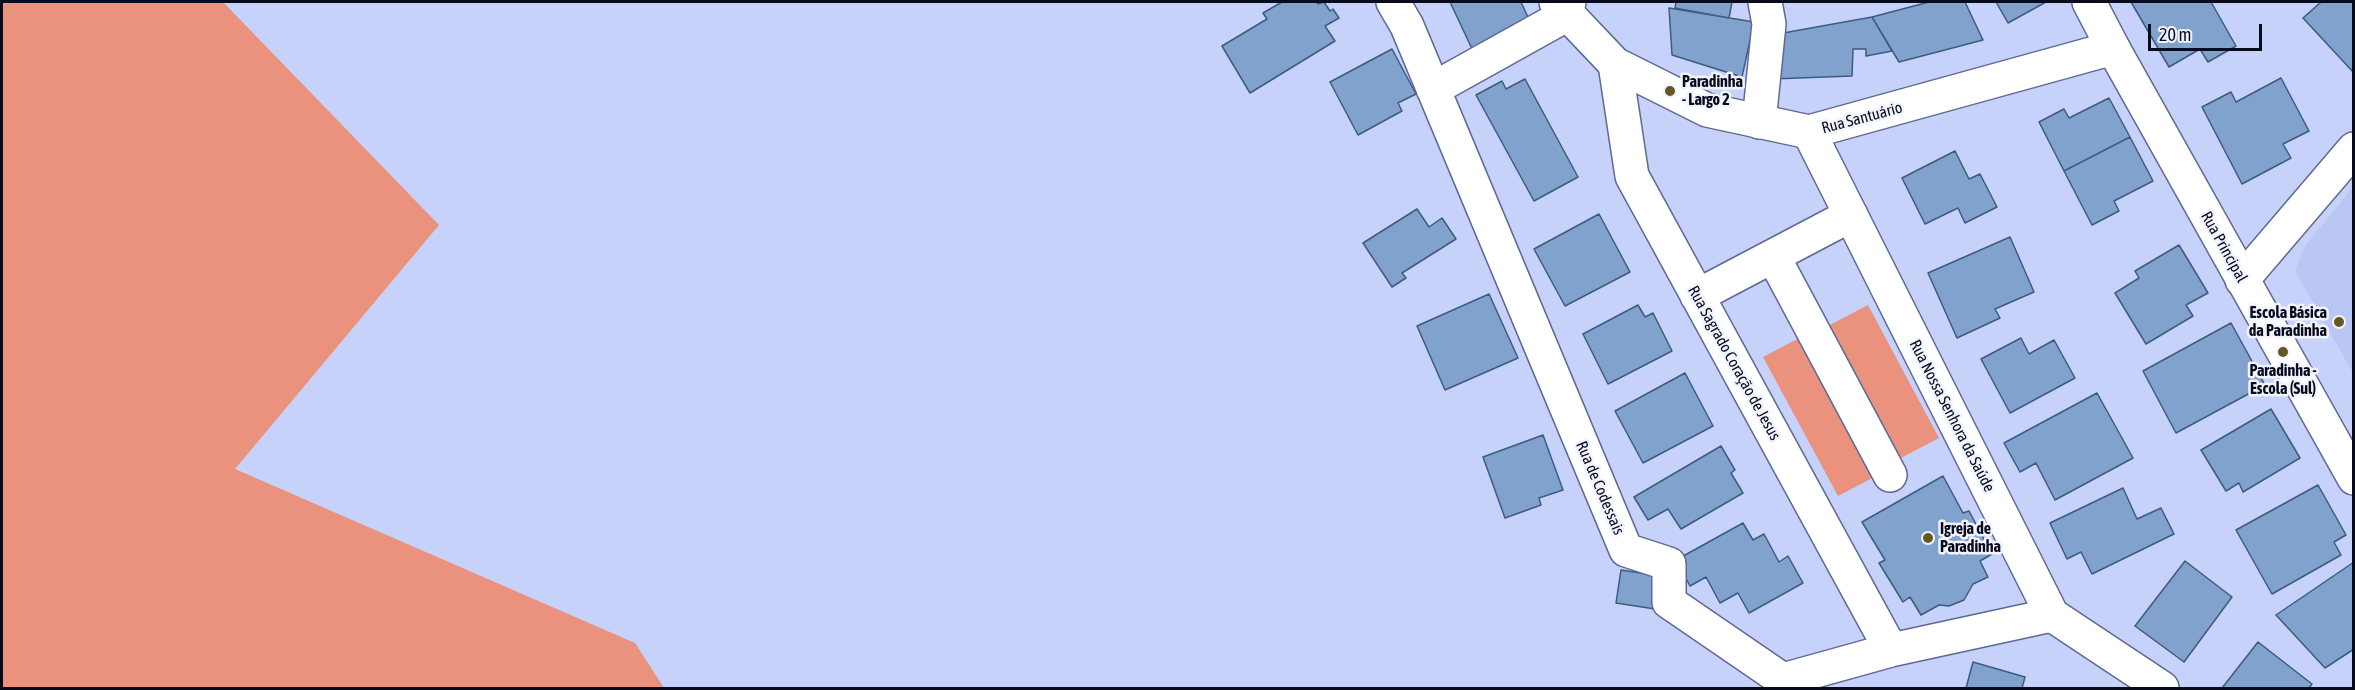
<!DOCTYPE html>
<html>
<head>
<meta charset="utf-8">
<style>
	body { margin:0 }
	#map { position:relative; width:2355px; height:690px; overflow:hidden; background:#c7d2fa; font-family:"Asap Condensed",sans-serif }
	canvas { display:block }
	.frame { position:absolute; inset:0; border:3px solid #080b1c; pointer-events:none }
	.scale { position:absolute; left:2148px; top:24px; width:114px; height:27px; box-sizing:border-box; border:3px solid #080b1c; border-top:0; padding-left:8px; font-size:18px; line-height:21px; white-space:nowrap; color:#080b1c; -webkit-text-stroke:4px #f1f4ff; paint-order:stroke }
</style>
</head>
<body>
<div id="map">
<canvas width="2355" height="690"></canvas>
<div class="frame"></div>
<div class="scale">20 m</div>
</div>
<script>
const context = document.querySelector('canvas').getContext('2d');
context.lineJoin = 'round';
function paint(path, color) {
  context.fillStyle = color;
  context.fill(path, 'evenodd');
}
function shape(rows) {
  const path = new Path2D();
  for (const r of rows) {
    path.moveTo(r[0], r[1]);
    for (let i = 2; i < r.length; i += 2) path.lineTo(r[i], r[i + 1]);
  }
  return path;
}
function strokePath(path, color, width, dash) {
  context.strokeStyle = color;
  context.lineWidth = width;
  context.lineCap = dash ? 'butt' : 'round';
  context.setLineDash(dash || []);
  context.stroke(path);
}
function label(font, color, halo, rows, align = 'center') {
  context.font = font + ' "Asap Condensed",sans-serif';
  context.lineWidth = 5;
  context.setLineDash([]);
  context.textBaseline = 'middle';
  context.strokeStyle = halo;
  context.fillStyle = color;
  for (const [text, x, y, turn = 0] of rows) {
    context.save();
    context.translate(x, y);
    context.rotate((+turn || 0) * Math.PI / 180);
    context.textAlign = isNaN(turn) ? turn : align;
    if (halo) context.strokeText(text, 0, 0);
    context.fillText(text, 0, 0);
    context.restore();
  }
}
paint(shape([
	[2353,187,2353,373,2295,271,2305,246]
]), '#bac6f3');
paint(shape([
	[2,2,223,2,439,225,235,469,635,643,664,688,2,688],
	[1868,305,1939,438,1897,460,1826,327],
	[1803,336,1878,475,1838,496,1763,357]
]), '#ea927e');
const building = shape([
	[1282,2,1317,2,1318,4,1324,2,1330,11,1333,9,1339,18,1325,26,1335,41,1250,93,1222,46,1267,19,1263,13,1282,2],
	[1450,2,1521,2,1532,26,1474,53,1450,2],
	[1676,2,1732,2,1729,18,1675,8,1676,2],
	[1929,2,1965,2,1983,40,1899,62,1872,17,1929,2],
	[1996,2,2046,2,2008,23,1996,2],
	[2131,2,2211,2,2236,46,2208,62,2200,49,2169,67,2131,2],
	[2321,2,2354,2,2354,73,2303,18,2321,2],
	[1669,8,1754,22,1742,77,1672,55,1669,8],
	[1872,17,1892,51,1866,56,1866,49,1853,49,1852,76,1772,79,1772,35,1872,17],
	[1392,49,1416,94,1398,103,1402,111,1358,135,1330,82,1392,49],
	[2281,78,2309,131,2283,144,2291,158,2242,184,2202,107,2231,92,2236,102,2281,78],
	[1525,79,1578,177,1534,201,1476,95,1502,81,1506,89,1525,79],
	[2109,98,2130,137,2064,171,2039,122,2064,109,2069,118,2109,98],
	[2130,137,2153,181,2114,201,2119,211,2092,225,2064,171,2130,137],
	[1955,151,1969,179,1980,174,1997,207,1965,223,1958,208,1925,224,1902,178,1955,151],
	[1417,209,1429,227,1442,218,1456,239,1402,273,1406,278,1392,287,1363,243,1417,209],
	[1599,214,1630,272,1565,306,1534,249,1599,214],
	[2010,237,2034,292,1995,309,2000,318,1957,338,1928,273,2010,237],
	[2179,245,2208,293,2186,305,2193,316,2146,344,2115,293,2139,278,2135,271,2179,245],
	[1489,294,1518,358,1445,390,1417,326,1489,294],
	[1638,305,1645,317,1653,313,1672,351,1608,384,1583,334,1638,305],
	[2231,323,2265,385,2176,433,2143,371,2231,323],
	[2021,338,2029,354,2054,340,2075,378,2010,413,1981,359,2021,338],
	[1685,373,1713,426,1643,463,1615,411,1685,373],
	[2097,393,2133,458,2055,500,2036,463,2020,472,2004,443,2097,393],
	[2271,409,2300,458,2243,492,2239,483,2226,491,2201,450,2271,409],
	[1543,435,1563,490,1539,498,1541,505,1505,518,1483,457,1543,435],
	[1721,446,1735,470,1731,473,1743,493,1681,529,1668,509,1648,520,1634,497,1721,446],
	[1943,476,1963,513,1969,511,1992,554,1980,561,1988,577,1973,584,1964,600,1949,606,1939,605,1921,615,1910,597,1903,602,1879,563,1885,560,1862,522,1943,476],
	[2318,485,2346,535,2334,542,2341,555,2272,594,2236,530,2318,485],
	[2123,488,2137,519,2161,508,2174,534,2092,574,2081,552,2067,559,2050,523,2123,488],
	[1743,523,1753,540,1764,534,1779,562,1788,556,1803,583,1749,613,1738,593,1720,603,1706,577,1690,586,1676,560,1743,523],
	[2185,561,2232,597,2184,662,2135,626,2185,561],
	[2354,562,2354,649,2325,668,2276,615,2354,562],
	[1621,570,1661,576,1655,609,1616,603,1621,570],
	[2258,642,2312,684,2309,688,2222,688,2258,642],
	[1973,662,2025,677,2022,688,1966,688,1973,662]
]);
paint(building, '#81a2cc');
strokePath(building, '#3c5b81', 1.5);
const minor = shape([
	[1393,2,1407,26,1626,550,1669,564,1669,602,1783,680,1891,650,2052,615],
	[2089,2,2113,48],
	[1615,64,1632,176,1891,650],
	[1433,89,1566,15,1569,2],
	[1759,122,1769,24,1765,2],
	[1809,132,2052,615,2162,688],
	[1773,256,1890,475],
	[2242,280,2354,149],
	[1697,296,1851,215]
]);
const tertiary = shape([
	[1556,2,1615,64,1707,110,1809,132,2113,48,2354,478]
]);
strokePath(minor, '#5e6895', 36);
strokePath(tertiary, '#5e6895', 36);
strokePath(minor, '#fff', 33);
strokePath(tertiary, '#fff', 33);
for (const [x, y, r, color] of [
	[1670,91,6,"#655623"],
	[2339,322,6,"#655623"],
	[2283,352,6,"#655623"],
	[1928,538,6,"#655623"]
]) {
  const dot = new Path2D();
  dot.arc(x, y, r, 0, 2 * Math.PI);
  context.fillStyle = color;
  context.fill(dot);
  strokePath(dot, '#f1f4ff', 2);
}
label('bold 16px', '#080b1c', '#f1f4ff', [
	["Paradinha",1682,82],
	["- Largo 2",1682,100],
	["Escola Básica",2327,313,"right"],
	["da Paradinha",2327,331,"right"],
	["Paradinha -",2283,371,"center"],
	["Escola (Sul)",2283,389,"center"],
	["Igreja de",1940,529],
	["Paradinha",1940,547]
], 'left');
label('16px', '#080b1c', '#f1f4ff', [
	["Rua Santuário",1862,118,-15],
	["Rua Principal",2224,247,61],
	["Rua Sagrado Coração de Jesus",1734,363,61],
	["Rua Nossa Senhora da Saúde",1952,416,63],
	["Rua de Codessais",1600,488,67]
]);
</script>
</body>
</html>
